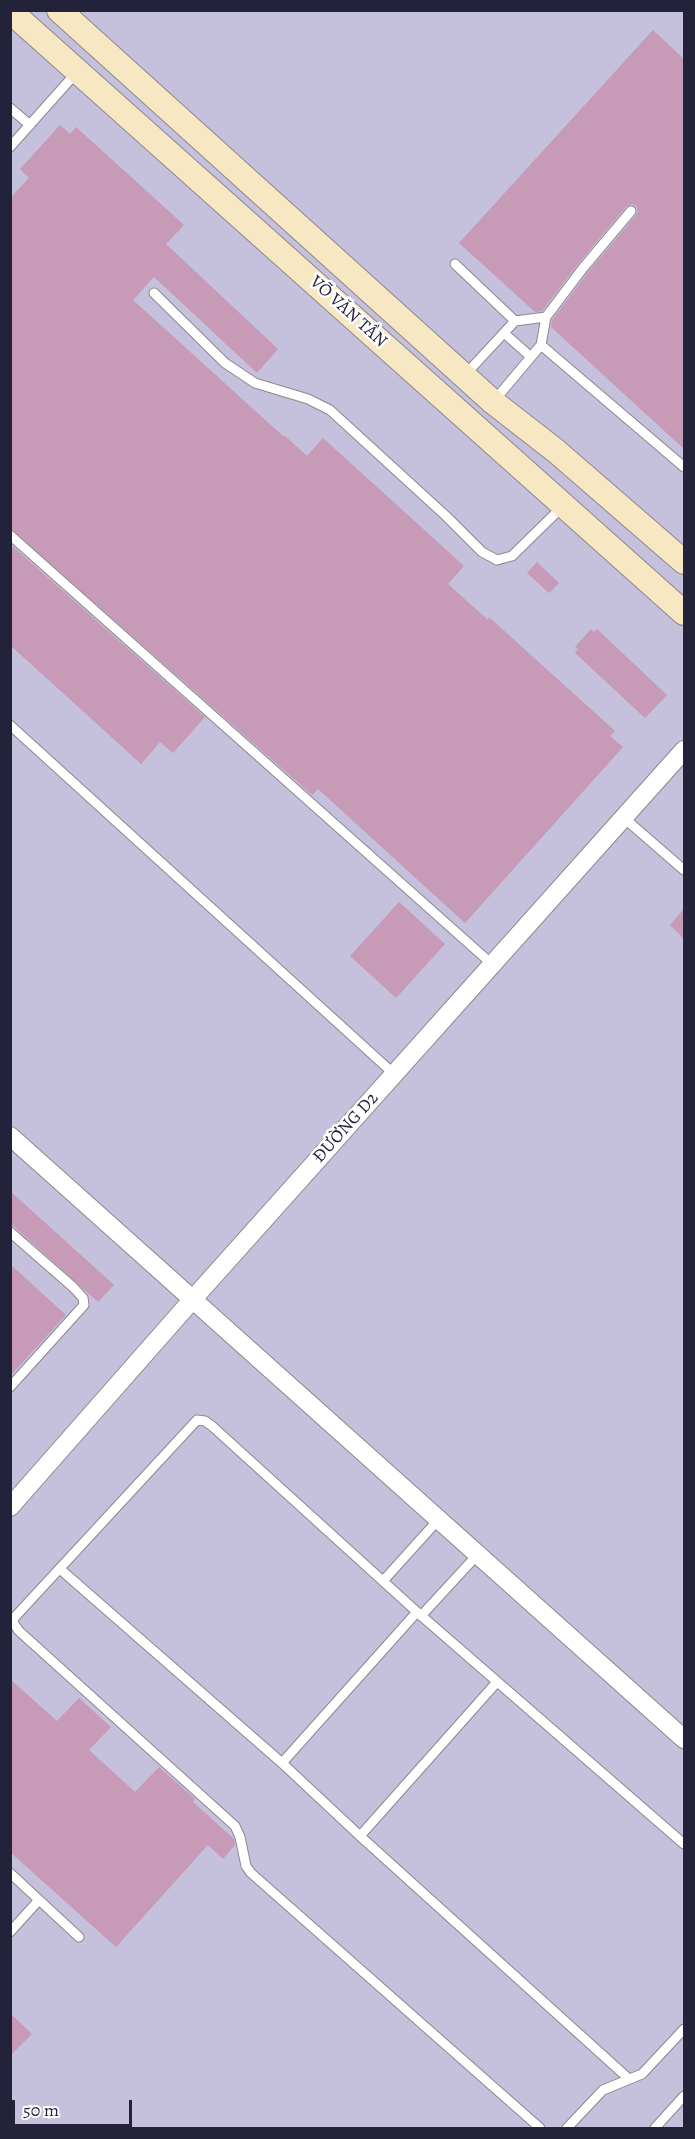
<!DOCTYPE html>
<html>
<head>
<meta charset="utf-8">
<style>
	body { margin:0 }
	#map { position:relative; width:695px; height:2139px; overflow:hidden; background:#f7efde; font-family:Alegreya,serif }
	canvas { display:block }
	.frame { position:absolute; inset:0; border:12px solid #22223b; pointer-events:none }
	.scale { position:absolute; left:12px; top:2100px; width:120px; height:27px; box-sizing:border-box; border:3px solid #22223b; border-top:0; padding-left:8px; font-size:18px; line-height:21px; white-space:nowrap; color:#22223b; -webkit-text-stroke:4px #fff; paint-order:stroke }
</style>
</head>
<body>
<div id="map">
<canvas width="695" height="2139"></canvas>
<div class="frame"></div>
<div class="scale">50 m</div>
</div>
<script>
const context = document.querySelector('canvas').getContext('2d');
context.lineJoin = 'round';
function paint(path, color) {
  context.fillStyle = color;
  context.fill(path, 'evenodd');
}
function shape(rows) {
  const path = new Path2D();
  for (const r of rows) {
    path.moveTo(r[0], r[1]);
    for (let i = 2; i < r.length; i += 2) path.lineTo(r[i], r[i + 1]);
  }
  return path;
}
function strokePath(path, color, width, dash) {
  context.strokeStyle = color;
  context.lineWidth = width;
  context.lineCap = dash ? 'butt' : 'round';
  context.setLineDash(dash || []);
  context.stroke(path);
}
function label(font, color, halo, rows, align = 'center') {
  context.font = font + ' Alegreya,serif';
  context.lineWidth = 5;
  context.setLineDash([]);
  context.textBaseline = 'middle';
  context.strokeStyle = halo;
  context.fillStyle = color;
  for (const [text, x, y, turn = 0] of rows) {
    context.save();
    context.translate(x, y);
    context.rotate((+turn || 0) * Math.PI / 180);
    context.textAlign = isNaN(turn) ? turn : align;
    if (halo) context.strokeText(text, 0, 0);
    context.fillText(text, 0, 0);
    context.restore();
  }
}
paint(shape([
	[11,11,684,11,684,2128,11,2128]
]), '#c5c0db');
paint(shape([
	[653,30,684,59,684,449,551,327,552,320,588,272,636,215,638,212,636,206,632,204,626,207,578,264,542,311,535,312,459,243],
	[60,125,70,134,76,127,184,225,166,244,278,349,257,373,154,277,133,300,283,436,284,435,307,456,323,438,464,566,448,584,488,620,489,617,615,731,610,736,623,747,465,923,318,789,312,795,10,528,10,198,29,178,20,169],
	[10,544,205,717,173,753,160,742,141,764,10,645],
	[537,562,559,583,549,593,527,573],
	[591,629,594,632,597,629,667,695,645,718,575,653,578,649,575,647],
	[399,902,445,944,396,998,350,956],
	[684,909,684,939,670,925],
	[10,1191,114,1285,98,1302,10,1223],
	[10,1264,66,1315,10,1376],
	[10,1679,57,1721,79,1698,111,1727,89,1750,135,1792,159,1767,195,1799,193,1802,234,1839,235,1845,223,1859,208,1845,116,1947,10,1852],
	[10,2013,32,2034,10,2056]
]), '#c79ab7');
const lane = shape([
	[10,108,30,125],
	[10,147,76,73],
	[455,264,515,321],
	[154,293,225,363,255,383,308,399,330,410,446,516,482,552,497,560,512,556,562,507],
	[504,333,531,357],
	[541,345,684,467],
	[464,376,515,321,546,317],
	[494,401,541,345,546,317,583,268,631,211],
	[10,535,493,965],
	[10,725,394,1074],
	[624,818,684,870],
	[10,1232,73,1287,83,1298,84,1305,10,1387],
	[60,1569,282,1763,360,1836,629,2079],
	[383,1581,439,1519],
	[417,1612,212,1426,205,1421,197,1420,13,1619,14,1624,19,1631,235,1826,240,1837,246,1866,251,1873,540,2128],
	[421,1616,478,1554],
	[282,1763,417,1612,684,1844],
	[360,1836,497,1682],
	[10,1873,79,1937],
	[10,1932,39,1900],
	[567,2128,603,2090,642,2074,684,2029],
	[655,2128,684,2096]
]);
const street = shape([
	[10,1136,684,1739],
	[10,1507,193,1299,684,750]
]);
const secondary = shape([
	[59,10,493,402,556,451,684,562],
	[10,11,684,613]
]);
strokePath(lane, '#8c888c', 11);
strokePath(street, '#8c888c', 20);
strokePath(secondary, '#8c888c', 26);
strokePath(lane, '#fff', 9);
strokePath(street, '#fff', 18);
strokePath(secondary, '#f7e8c3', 24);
label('18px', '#22223b', '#fff', [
	["VÕ VĂN TẦN",348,312,42],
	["ĐƯỜNG D2",346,1128,-48]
]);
</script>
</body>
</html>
